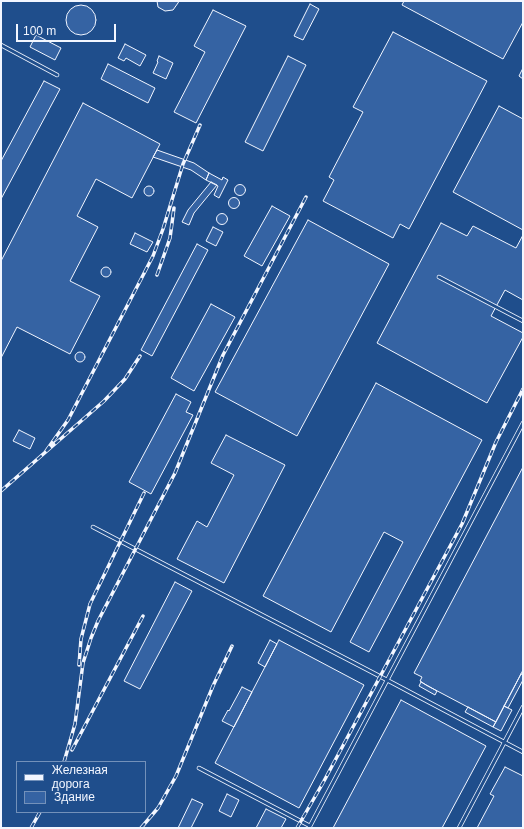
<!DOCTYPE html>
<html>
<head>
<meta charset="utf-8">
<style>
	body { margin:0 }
	#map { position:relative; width:524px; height:829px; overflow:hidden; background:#1f4e8c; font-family:Helvetica,sans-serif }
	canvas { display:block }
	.frame { position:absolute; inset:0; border:2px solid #f2f6ff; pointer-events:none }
	.legend { position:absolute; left:16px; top:761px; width:130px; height:52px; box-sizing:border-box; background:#1f4e8c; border:1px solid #7391ba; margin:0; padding:5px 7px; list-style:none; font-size:12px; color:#f2f6ff }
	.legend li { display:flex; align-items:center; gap:8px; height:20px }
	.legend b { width:20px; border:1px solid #7391ba }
	.scale { position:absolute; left:16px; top:24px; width:100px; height:18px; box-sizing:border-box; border:2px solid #f2f6ff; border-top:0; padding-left:5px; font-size:12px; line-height:14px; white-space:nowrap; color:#f2f6ff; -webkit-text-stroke:3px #1f4e8c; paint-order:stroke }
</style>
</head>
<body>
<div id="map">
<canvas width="524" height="829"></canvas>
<div class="frame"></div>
<ul class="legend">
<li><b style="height:5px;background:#f2f6ff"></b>Железная дорога</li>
<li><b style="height:11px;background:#3563a3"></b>Здание</li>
</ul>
<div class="scale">100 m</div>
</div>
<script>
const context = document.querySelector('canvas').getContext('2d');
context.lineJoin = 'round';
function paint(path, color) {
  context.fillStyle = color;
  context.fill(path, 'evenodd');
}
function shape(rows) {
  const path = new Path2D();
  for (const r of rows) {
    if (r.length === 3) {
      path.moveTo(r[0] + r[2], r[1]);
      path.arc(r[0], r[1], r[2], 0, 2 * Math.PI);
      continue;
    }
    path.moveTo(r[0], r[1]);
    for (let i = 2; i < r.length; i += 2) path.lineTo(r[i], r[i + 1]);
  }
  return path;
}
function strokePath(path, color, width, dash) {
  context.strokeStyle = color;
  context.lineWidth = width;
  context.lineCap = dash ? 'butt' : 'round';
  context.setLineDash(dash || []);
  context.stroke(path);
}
const building = shape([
	[157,1,179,1,178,3,173,10,165,11,158,7,157,1],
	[404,1,523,1,523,22,503,59,402,5,404,1],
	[310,4,319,9,303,40,294,36,310,4],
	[81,20,15],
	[213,10,246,26,196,123,174,112,205,52,194,46,213,10],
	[393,32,487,81,409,229,400,224,393,238,323,201,334,180,329,177,363,112,353,107,393,32],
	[36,35,61,48,55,60,30,47,36,35],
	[125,44,146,55,140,66,126,58,124,61,118,58,125,44],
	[159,56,173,63,166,79,153,73,158,62,157,61,159,56],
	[288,56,306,65,263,151,245,142,288,56],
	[108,64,155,88,148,103,101,79,108,64],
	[523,68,523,79,519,76,523,68],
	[44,81,60,89,1,199,1,161,44,81],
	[83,103,160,144,132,198,96,179,77,216,98,227,70,281,100,296,70,354,17,327,1,358,1,261,83,103],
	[499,106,523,119,523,230,453,192,499,106],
	[157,150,194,163,209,173,206,180,191,170,153,157,157,150],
	[209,173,222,180,223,177,228,180,219,198,214,195,218,186,206,180,209,173],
	[211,182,217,185,194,213,189,225,182,222,188,210,211,182],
	[240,190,5.5],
	[149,191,5],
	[234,203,5.5],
	[272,206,290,216,262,266,244,256,272,206],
	[222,219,5.5],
	[308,220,389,264,297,436,215,392,308,220],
	[441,223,467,236,473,226,516,248,523,235,523,300,505,290,491,316,523,333,523,337,487,403,377,343,441,223],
	[213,227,223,232,216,246,206,241,213,227],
	[135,233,153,242,147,252,130,244,135,233],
	[197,244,208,250,152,356,141,350,197,244],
	[106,272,5],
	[211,304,235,317,194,391,171,378,211,304],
	[80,357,5],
	[376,383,482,440,369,652,350,642,403,542,384,532,331,632,263,596,376,383],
	[176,394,191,402,186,412,193,415,151,494,129,482,176,394],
	[19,430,35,438,30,449,13,441,19,430],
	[226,435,285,465,224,583,177,559,197,521,207,527,234,475,211,463,226,435],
	[523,467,523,670,496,722,426,685,420,681,422,677,414,673,523,467],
	[175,582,192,591,140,689,124,681,175,582],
	[270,640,277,644,265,667,258,663,270,640],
	[279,640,364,685,299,808,215,763,279,640],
	[521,674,523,675,523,680,508,708,504,706,521,674],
	[421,682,437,691,435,695,419,686,421,682],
	[242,687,252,692,234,727,222,721,228,710,229,711,242,687],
	[401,700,486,746,442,828,333,828,401,700],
	[504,706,512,710,501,731,493,727,504,706],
	[468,707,496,722,493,727,465,712,468,707],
	[505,767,523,776,523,828,477,828,494,796,490,794,505,767],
	[227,794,239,800,231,817,219,811,227,794],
	[192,799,203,804,191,828,178,828,192,799],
	[266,809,286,819,281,828,256,828,266,809]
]);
paint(building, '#3563a3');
strokePath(building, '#f2f6ff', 1);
const lane = shape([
	[1,45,57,75],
	[439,277,523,321],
	[93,527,387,680,523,752],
	[199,768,310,826],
	[309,828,523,423],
	[459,828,523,707]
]);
strokePath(lane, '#f2f6ff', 4.5);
strokePath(lane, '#1f4e8c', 3);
const rail = shape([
	[157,275,170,238,174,208],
	[46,451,68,420,153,256,163,229,183,164,200,125],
	[1,491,104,401,125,379,140,356],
	[79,665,81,639,90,604,144,493],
	[72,750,143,616],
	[64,762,75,724,83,663,91,638,98,621,175,473,223,355,306,197],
	[31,828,40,812],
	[141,828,158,808,176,776,213,686,232,646],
	[297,828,324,781,462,524,496,442,523,389]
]);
strokePath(rail, '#f2f6ff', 3.5);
strokePath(rail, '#1f4e8c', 2, [6]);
</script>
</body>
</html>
